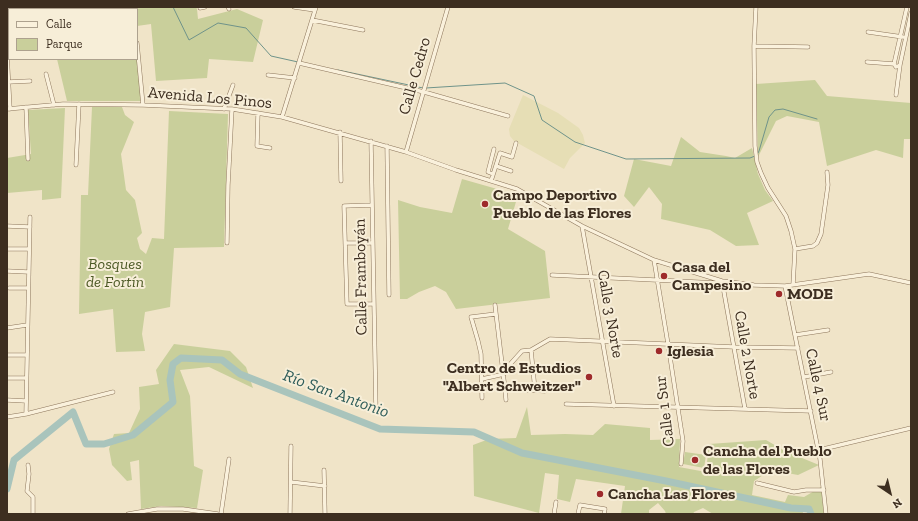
<!DOCTYPE html>
<html>
<head>
<meta charset="utf-8">
<style>
	body { margin:0 }
	#map { position:relative; width:918px; height:521px; overflow:hidden; background:#f0e4c8; font-family:"Zilla Slab",serif }
	canvas { display:block }
	.frame { position:absolute; inset:0; border:8px solid #3d2e20; pointer-events:none }
	.legend { position:absolute; left:8px; top:8px; width:130px; height:52px; box-sizing:border-box; background:#f7eed8; border:1px solid #ada18e; margin:0; padding:5px 7px; list-style:none; font-size:12px; color:#3d2e20 }
	.legend li { display:flex; align-items:center; gap:8px; height:20px }
	.legend b { width:20px; border:1px solid #ada18e }
	.north { position:absolute; left:870px; top:473px; width:40px; height:40px; -webkit-text-stroke:3px #f7eed8; paint-order:stroke; rotate:145deg; font-size:11px; font-weight:700; line-height:16px; text-align:center; color:#3d2e20 }
	.north::after { content:''; display:block; margin:auto; width:14px; height:18px; background:#3d2e20; clip-path:polygon(50% 0,100% 100%,50% 72%,0 100%) }
</style>
</head>
<body>
<div id="map">
<canvas width="918" height="521"></canvas>
<div class="frame"></div>
<ul class="legend">
<li><b style="height:5px;background:#faf1dc"></b>Calle</li>
<li><b style="height:11px;background:#c9cf9b"></b>Parque</li>
</ul>
<div class="north">N</div>
</div>
<script>
const context = document.querySelector('canvas').getContext('2d');
context.lineJoin = 'round';
function paint(path, color) {
  context.fillStyle = color;
  context.fill(path, 'evenodd');
}
function shape(rows) {
  const path = new Path2D();
  for (const r of rows) {
    path.moveTo(r[0], r[1]);
    for (let i = 2; i < r.length; i += 2) path.lineTo(r[i], r[i + 1]);
  }
  return path;
}
function strokePath(path, color, width, dash) {
  context.strokeStyle = color;
  context.lineWidth = width;
  context.lineCap = dash ? 'butt' : 'round';
  context.setLineDash(dash || []);
  context.stroke(path);
}
function label(font, color, halo, rows, align = 'center') {
  context.font = font + ' "Zilla Slab",serif';
  context.lineWidth = 4;
  context.setLineDash([]);
  context.textBaseline = 'middle';
  context.strokeStyle = halo;
  context.fillStyle = color;
  for (const [text, x, y, turn = 0] of rows) {
    context.save();
    context.translate(x, y);
    context.rotate((+turn || 0) * Math.PI / 180);
    context.textAlign = isNaN(turn) ? turn : align;
    if (halo) context.strokeText(text, 0, 0);
    context.fillText(text, 0, 0);
    context.restore();
  }
}
paint(shape([
	[523,95,558,113,579,128,583,135,585,143,570,158,564,169,514,141,510,136,509,129]
]), '#e6deb5');
paint(shape([
	[7,7,196,7,197,9,198,19,237,9,263,20,253,62,209,59,207,78,156,81,151,24,137,26,137,9,10,9],
	[57,59,137,59,142,101,67,101],
	[815,80,827,96,911,103,911,139,904,139,903,158,876,150,827,166,819,122,787,116,776,121,758,157,756,84],
	[92,107,122,107,125,115,134,122,121,154,126,190,135,200,142,233,137,238,140,249,146,254,152,238,164,239,169,111,228,114,224,247,174,248,170,307,145,312,142,334,145,351,116,352,113,309,79,314,81,195,88,195],
	[65,108,61,198,42,200,42,190,7,193,7,158,31,154,28,110],
	[681,137,700,152,726,156,735,158,752,148,758,174,765,190,773,201,747,213,759,245,736,246,710,230,661,219,662,204,649,187,634,207,624,196,634,159,671,166],
	[462,179,518,195,508,229,545,251,550,298,456,309,446,292,435,286,419,292,407,299,400,299,398,200,420,207,452,213],
	[174,344,230,351,246,367,253,388,209,367,180,370,190,396,194,466,203,470,197,508,161,506,141,509,139,460,130,462,132,480,127,481,112,465,109,449,114,434,129,433,140,409,139,387,159,384,156,370],
	[527,407,531,435,565,434,593,435,605,424,650,428,650,440,680,439,679,467,706,472,709,444,766,440,785,451,819,465,798,475,771,470,754,481,752,495,785,502,788,495,804,497,821,487,824,514,812,514,804,511,802,514,713,514,703,508,694,512,693,514,666,514,665,511,658,503,649,510,649,514,621,514,625,486,576,479,570,502,557,499,559,475,545,473,539,513,474,496,473,445,489,439,516,438],
	[685,452,706,455,704,468,683,464]
]), '#c9cf9b');
strokePath(shape([
	[173,7,189,40,218,23,246,28,271,56,298,62],
	[338,70,423,88],
	[426,88,505,83,534,96,542,120,575,142,626,159,750,158,755,156],
	[758,153,759,151,769,117,775,110,783,109,817,119]
]), '#6f938a', 1);
strokePath(shape([
	[7,489,14,460,73,412,86,444,104,444,133,435,173,402,170,380,173,364,181,358,222,360,240,374,380,429,474,432,522,453,666,481,791,508,809,509,811,514]
]), '#a9c4bc', 7);
const street = shape([
	[228,7,229,9],
	[294,7,315,10],
	[756,7,754,46,755,146,757,162,761,173,768,188,786,216,791,231,795,249,793,285],
	[907,7,894,64,896,67,900,65,911,13],
	[200,8,205,7],
	[312,20,363,30],
	[868,32,903,37],
	[137,43,143,105],
	[754,46,808,47],
	[7,54,10,109],
	[867,62,894,64],
	[299,63,424,92,508,116],
	[46,74,54,105],
	[268,75,295,78],
	[8,82,30,81],
	[896,95,900,65],
	[26,107,28,159],
	[7,109,63,104,143,105,232,109,282,117,406,152,456,170,517,189,582,226,654,260,722,281,754,285,785,286,869,274,911,283],
	[224,109,233,85],
	[258,113,257,146,270,148],
	[282,117,316,7],
	[340,132,341,181],
	[371,141,376,412],
	[387,146,389,295],
	[406,152,448,7],
	[76,165,79,104],
	[496,166,511,171],
	[493,174,488,172,494,149],
	[491,181,500,153,512,157,516,143],
	[372,205,344,206,347,304,374,304],
	[7,226,30,227],
	[582,226,614,406],
	[227,243,228,185,232,109],
	[345,243,372,243],
	[7,249,29,249],
	[795,249,813,246,817,243,821,234,828,185,827,172],
	[654,260,668,344,683,441,681,464],
	[7,271,28,272],
	[552,275,717,283,722,281,745,409],
	[785,286,820,459,826,514],
	[9,288,28,288],
	[495,305,505,389],
	[7,328,27,325],
	[795,335,828,330],
	[531,350,535,390],
	[7,355,27,355],
	[504,371,522,351,531,350,550,339,734,347,798,348],
	[804,377,831,372],
	[7,378,26,378],
	[482,379,504,374],
	[482,398,481,354,478,341,471,317,496,314],
	[7,400,26,401],
	[506,400,505,389,545,391],
	[566,404,811,411],
	[26,414,30,217],
	[7,417,26,414,113,392],
	[819,450,911,428],
	[28,465,29,474,27,491,33,497,33,514],
	[324,470,325,514],
	[291,482,325,486],
	[757,483,794,492,806,490,824,490],
	[128,514,157,509,183,509,218,514],
	[221,514,229,459],
	[290,514,291,446],
	[554,514,556,502],
	[578,514,580,505,605,509,604,514]
]);
strokePath(street, '#8d765c', 4.5);
strokePath(street, '#faf1dc', 3.5);
for (const [x, y, r, color] of [
	[485,204,4,"#9e2a2b"],
	[664,276,4,"#9e2a2b"],
	[779,294,4,"#9e2a2b"],
	[659,351,4,"#9e2a2b"],
	[589,377,4,"#9e2a2b"],
	[695,460,4,"#9e2a2b"],
	[600,494,4,"#9e2a2b"]
]) {
  const dot = new Path2D();
  dot.arc(x, y, r, 0, 2 * Math.PI);
  context.fillStyle = color;
  context.fill(dot);
  strokePath(dot, '#f7eed8', 1.5);
}
label('16px', '#3d2e20', '#f7eed8', [
	["Calle Cedro",415,76,-74],
	["Avenida Los Pinos",210,98,5],
	["Calle Framboyán",361,277,-91],
	["Calle 3 Norte",610,314,80],
	["Calle 2 Norte",747,355,80],
	["Calle 4 Sur",818,385,78],
	["Calle 1 Sur",665,411,-97]
]);
label('bold 16px', '#3d2e20', '#f7eed8', [
	["Campo Deportivo",493,195],
	["Pueblo de las Flores",493,213],
	["Casa del",672,267],
	["Campesino",672,285],
	["MODE",787,294],
	["Iglesia",667,351],
	["Centro de Estudios",581,368,"right"],
	["\"Albert Schweitzer\"",581,386,"right"],
	["Cancha del Pueblo",703,451],
	["de las Flores",703,469],
	["Cancha Las Flores",608,494]
], 'left');
label('italic 16px', '#4d5a26', '#f7eed8', [
	["Bosques",115,264],
	["de Fortín",115,282]
]);
label('italic 17px', '#2f5d5a', '#f7eed8', [
	["Río San Antonio",336,394,20]
]);
</script>
</body>
</html>
